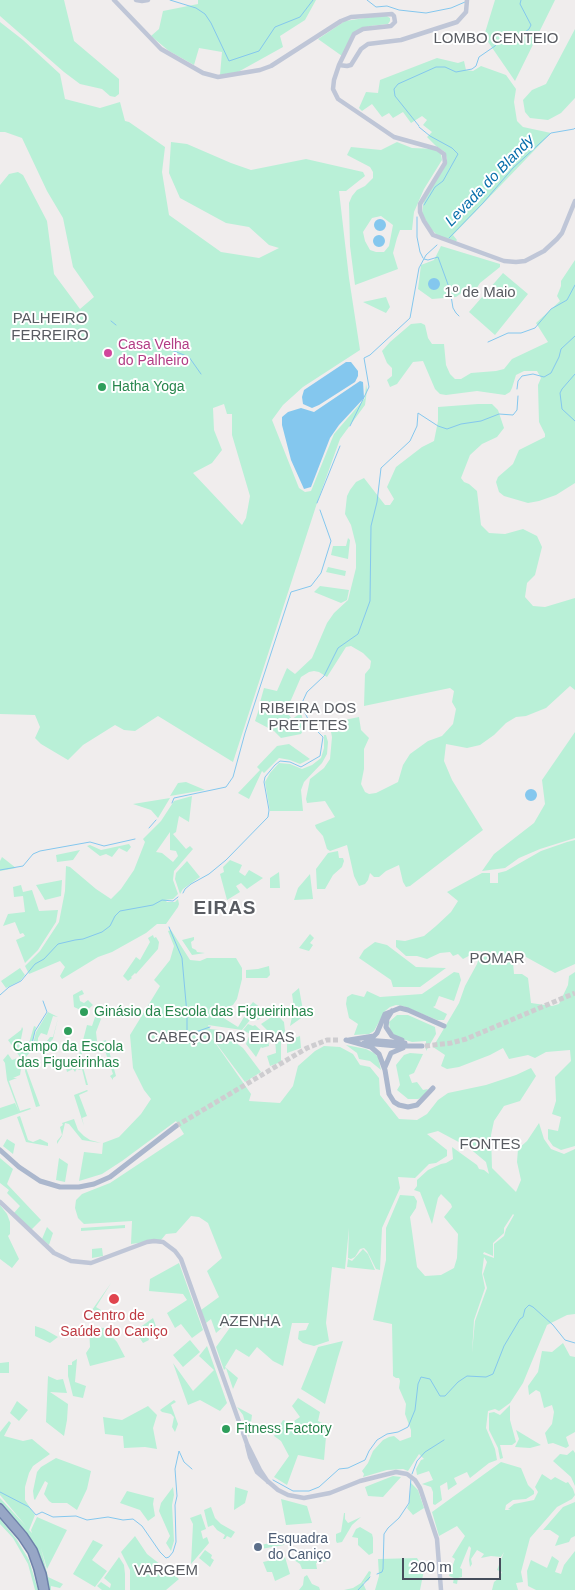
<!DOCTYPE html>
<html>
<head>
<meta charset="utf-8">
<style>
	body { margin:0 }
	#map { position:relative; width:575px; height:1590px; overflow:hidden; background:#f0eded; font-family:Helvetica,sans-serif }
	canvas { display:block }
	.scale { position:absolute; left:402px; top:1558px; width:99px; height:22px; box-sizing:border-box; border:2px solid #454d5b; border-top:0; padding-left:6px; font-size:15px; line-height:18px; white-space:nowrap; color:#454d5b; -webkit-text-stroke:4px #fff; paint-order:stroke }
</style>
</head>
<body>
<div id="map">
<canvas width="575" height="1590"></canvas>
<div class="scale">200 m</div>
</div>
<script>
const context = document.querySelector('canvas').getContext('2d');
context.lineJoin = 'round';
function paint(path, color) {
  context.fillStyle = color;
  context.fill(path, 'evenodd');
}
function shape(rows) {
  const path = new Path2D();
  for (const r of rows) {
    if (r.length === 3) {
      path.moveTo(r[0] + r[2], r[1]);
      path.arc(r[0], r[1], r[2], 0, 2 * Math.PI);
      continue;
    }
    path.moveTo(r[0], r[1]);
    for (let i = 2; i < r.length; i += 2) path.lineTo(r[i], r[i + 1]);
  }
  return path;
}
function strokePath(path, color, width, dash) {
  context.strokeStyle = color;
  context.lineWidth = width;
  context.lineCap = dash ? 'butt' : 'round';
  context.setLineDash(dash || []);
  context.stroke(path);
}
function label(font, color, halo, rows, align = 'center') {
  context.font = font + ' Helvetica,sans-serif';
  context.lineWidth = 4;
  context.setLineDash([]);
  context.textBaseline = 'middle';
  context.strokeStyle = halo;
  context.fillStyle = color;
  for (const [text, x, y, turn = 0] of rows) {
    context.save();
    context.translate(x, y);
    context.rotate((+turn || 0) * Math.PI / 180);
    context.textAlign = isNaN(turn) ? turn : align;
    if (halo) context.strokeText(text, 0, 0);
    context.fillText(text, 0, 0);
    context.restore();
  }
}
paint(shape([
	[0,0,64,0,74,41,119,79,119,94,115,97,110,96,102,89,80,84,64,72,0,16],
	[198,0,316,0,305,20,280,36,283,47,238,72,220,75,222,52,199,48,194,65,169,51,151,36,159,29,163,11,198,4],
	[495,0,555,0,515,81,484,36],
	[385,15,390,18,390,21,388,24,370,26,352,34,342,56,318,39,345,21],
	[0,22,23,40,60,74,65,99,100,108,120,102,125,121,129,122,165,147,162,172,169,215,221,252,259,258,279,248,269,245,249,227,226,223,180,198,169,173,171,142,187,144,231,163,251,170,306,159,363,172,365,176,346,191,339,191,349,278,360,350,303,387,283,405,272,420,299,488,305,492,311,491,334,434,365,398,366,384,367,390,365,405,340,439,317,503,233,762,158,716,135,731,124,730,115,725,83,745,68,760,41,744,35,738,40,727,35,715,0,714,0,185,9,174,18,172,23,175,47,221,54,274,80,309,94,297,73,267,63,218,47,191,22,138,5,132,0,132],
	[224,404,227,414,232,414,232,435,250,496,246,518,242,525,193,473,212,463,222,450,214,430,213,408],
	[575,29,575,98,561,113,548,120,530,118,525,112,523,100,532,90,546,84],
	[437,58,458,63,464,61,466,70,473,71,481,66,506,75,516,89,514,102,517,121,523,127,551,133,453,235,457,240,455,243,437,235,430,228,422,213,424,200,446,165,447,159,445,152,436,146,427,137,432,132,423,125,427,120,422,116,411,123,403,112,393,118,389,113,382,117,372,104,362,111,359,108,366,92,378,93,380,80],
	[397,142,412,148,436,149,441,154,442,160,424,189,414,212,412,230,400,230,397,238,393,253,398,269,355,285,350,246,349,203,352,196,357,190,365,186,373,178,373,172,370,167,347,155,351,147,381,150],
	[381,216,393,225,389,246,384,252,376,252,370,250,365,241,363,232,372,218],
	[441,246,500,264,500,267,480,283,473,294,467,289,456,297,432,299,418,289,421,265,434,260],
	[575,260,575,483,556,495,539,501,528,503,504,496,499,492,496,482,498,477,513,464,519,450,545,437,545,434,539,422,538,385,541,378,537,371,524,371,516,375,512,388,510,392,505,395,477,391,446,395,440,394,435,389,423,361,413,362,397,384,390,387,387,380,392,376,392,368,387,363,382,351,390,342,411,324,421,323,425,325,428,338,432,344,444,344,446,365,450,374,455,379,461,379,471,373,496,371,504,369,512,359,548,342,536,323,560,301,557,296,561,286,561,281],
	[503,273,528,294,495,335,469,312],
	[386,297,390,307,386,313,363,302],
	[478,404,492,404,498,410,504,428,497,437,482,444,470,455,461,478,464,482,469,484,477,491,481,525,489,533,505,534,523,529,537,536,542,547,535,575,527,583,525,597,533,606,545,607,575,598,575,690,570,686,546,708,526,716,516,717,506,723,494,735,480,745,467,748,446,744,444,761,452,780,483,830,410,886,406,887,403,882,399,865,386,871,379,877,374,877,370,873,368,880,365,884,359,886,354,876,347,845,330,851,327,849,323,836,316,828,315,825,335,817,325,801,307,803,306,799,310,779,324,768,330,759,332,737,330,727,344,720,359,717,361,730,369,738,364,749,364,769,361,784,365,792,369,794,376,793,398,782,403,765,410,754,428,741,442,736,453,724,456,709,452,702,454,691,450,688,364,706,365,674,370,668,371,661,363,653,351,646,346,647,327,677,319,672,314,671,309,672,301,677,291,700,286,707,273,710,259,706,264,688,277,691,287,668,295,674,312,658,327,623,334,613,348,600,356,568,356,545,351,525,345,514,347,496,350,490,356,482,364,478,385,505,390,505,394,499,387,487,396,467,422,447,434,441,438,421,438,407],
	[348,538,350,540,348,559,331,555,333,546,346,546],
	[328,567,346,571,345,576,326,572],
	[320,586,349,590,347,600,341,603,314,592],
	[259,709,271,713,286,711,292,719,301,713,305,727,301,734,281,738,274,731,255,721],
	[575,732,575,838,540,849,519,858,505,868,482,871,494,854,534,823,545,804,542,780],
	[324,735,326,735,328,742,327,754,322,763,304,782,301,790,303,811,270,811,265,782,270,773,279,763,290,764,302,769,312,765,321,758,324,748],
	[289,744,310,759,300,764,290,760,279,758,264,773,262,771,249,799,238,793,260,770,257,767,277,746],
	[186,782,205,790,170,796,178,783],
	[192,796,189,822,179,816,176,832,173,834,186,849,190,846,193,849,174,871,173,880,178,894,173,899,165,900,167,902,175,902,178,899,179,904,178,907,166,924,157,924,146,933,112,952,98,957,62,979,60,976,65,967,60,961,29,974,25,966,40,951,59,922,65,891,66,866,70,867,96,889,111,899,121,889,134,870,145,842,143,839,161,821,174,801],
	[170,832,170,850,176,851,178,856,173,862,162,853,156,852],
	[170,798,158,818,151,810,133,804],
	[575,840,575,964,555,973,517,952,513,962,514,974,522,974,528,978,531,1003,552,1006,559,1004,568,985,569,976,575,972,575,1146,561,1150,553,1146,548,1139,548,1129,558,1131,561,1117,552,1114,556,1101,555,1077,571,1061,570,1050,546,1052,535,1058,528,1055,509,1059,503,1048,490,1055,459,1067,447,1069,441,1066,445,1055,433,1047,459,1003,465,986,477,964,481,951,478,951,463,959,458,954,453,956,450,952,440,953,427,959,417,956,406,956,396,947,396,940,405,941,424,936,436,926,451,912,458,901,447,892,482,873,490,873,490,883,498,883,498,873,506,871,541,851,567,842],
	[129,844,131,847,127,852,119,848,112,857,106,854,100,856,87,846,90,845,101,850],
	[80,850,73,860,57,862,56,855],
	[338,851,339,858,343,858,344,861,342,867,333,875,325,889,317,889,316,869,328,853],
	[2,857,16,868,0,871,0,861],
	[230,860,242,865,239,872,245,876,249,870,263,878,247,889,241,883,236,886,240,892,227,900,220,874,224,872,223,867],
	[187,861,200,877,183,889,180,894,175,879,176,873],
	[279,872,280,888,270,888,270,878],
	[310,874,313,899,294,900,298,888],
	[62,880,61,896,45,900,36,885],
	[21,885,23,892,32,890,39,911,58,910,56,922,38,950,25,963,16,940,25,936,23,933,20,934,15,922,3,926,8,914,25,912,23,896,14,897,13,887],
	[171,930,190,960,200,961,207,958,236,958,242,968,242,979,237,999,233,1005,228,1007,222,1017,238,1027,244,1017,250,1020,242,1030,208,1025,210,1029,219,1030,243,1048,261,1072,245,1082,207,1031,251,1094,249,1101,280,1103,293,1086,298,1066,315,1051,324,1046,340,1047,353,1054,360,1065,370,1067,379,1078,380,1095,399,1119,417,1120,427,1114,438,1100,448,1093,486,1085,516,1075,531,1068,536,1076,520,1101,504,1106,494,1121,491,1135,492,1168,516,1192,521,1180,517,1162,518,1149,527,1141,539,1123,544,1139,551,1149,564,1154,575,1149,575,1314,567,1315,547,1325,523,1383,510,1403,499,1411,495,1409,488,1411,486,1428,495,1449,497,1460,489,1463,470,1478,467,1472,454,1478,457,1484,448,1490,447,1482,440,1486,442,1500,435,1505,433,1504,433,1492,431,1487,422,1484,433,1480,429,1471,417,1475,416,1469,421,1460,424,1459,419,1454,408,1471,403,1469,387,1470,363,1477,364,1474,362,1471,368,1463,373,1451,383,1440,389,1437,394,1436,400,1441,411,1437,411,1430,405,1414,406,1404,399,1388,400,1381,399,1378,396,1378,393,1376,392,1324,373,1320,386,1260,386,1228,400,1195,414,1196,417,1201,416,1208,410,1217,417,1267,425,1276,441,1275,454,1268,457,1258,458,1234,444,1217,452,1207,451,1204,441,1194,438,1198,432,1224,420,1192,414,1190,417,1186,417,1180,428,1170,441,1164,446,1163,453,1159,452,1147,477,1165,479,1169,484,1170,489,1174,486,1162,468,1147,438,1131,427,1134,447,1150,447,1156,436,1163,429,1164,415,1178,398,1177,400,1188,382,1228,380,1270,376,1269,367,1251,364,1248,360,1249,355,1257,351,1259,348,1258,349,1228,345,1269,332,1267,326,1323,329,1341,314,1346,303,1343,298,1339,299,1331,306,1330,309,1323,292,1323,283,1366,273,1361,257,1347,249,1357,236,1349,225,1367,238,1378,233,1389,226,1368,224,1370,216,1347,234,1322,232,1319,216,1333,211,1319,206,1323,201,1310,219,1297,207,1271,222,1258,208,1223,199,1217,191,1216,176,1233,166,1234,161,1240,131,1244,132,1221,84,1224,78,1218,75,1208,76,1200,82,1194,110,1183,184,1134,176,1121,122,1161,102,1174,79,1181,84,1152,102,1154,103,1143,119,1137,141,1114,151,1099,144,1090,133,1068,130,1035,160,986,154,980,170,960,174,946,168,931],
	[513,1214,514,1215,506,1229,504,1236,494,1244,494,1258,483,1254,484,1252,493,1256,493,1243,504,1233,504,1228],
	[484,1257,487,1262,483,1274,487,1288,475,1321,472,1353,474,1320,485,1288,482,1273],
	[310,934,314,938,310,943,313,945,309,951,299,948],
	[153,935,154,938,156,937,159,942,158,949,136,974,135,973,131,977,132,978,128,981,123,976,136,957,140,960,150,942,148,938],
	[194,937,194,940,191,942,192,948,196,950,197,952,205,953,192,955,182,940],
	[375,942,387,945,416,967,446,968,420,987,393,987,391,980,359,958,364,950],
	[269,966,270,975,267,978,246,978,246,970,258,969],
	[20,968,25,975,20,981,6,988,1,981],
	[454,972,459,973,461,980,454,1001,439,996,435,1006,433,1007,447,1014,444,1020,437,1020,403,1006,396,1005,390,1007,385,1011,374,1031,369,1034,354,1035,358,1024,349,1018,346,1004,347,997,352,994,364,997,367,991,380,997,422,994],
	[299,988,304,1016,290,1026,294,1008,292,994],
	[82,990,84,994,79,996,80,1001,84,1003,88,1000,93,1005,85,1012,74,1007,73,995],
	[253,1002,261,1008,269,1012,258,1020,254,1019,245,1012],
	[48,1012,58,1017,53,1016,47,1035,41,1033,38,1038,38,1044,43,1045,45,1041,47,1041,50,1037,53,1037,58,1018,53,1039,47,1045,42,1046,41,1049,31,1052,36,1032],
	[276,1014,284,1022,285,1031,281,1039,281,1062,270,1066,267,1056,276,1053,275,1038,261,1024],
	[397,1015,408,1015,435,1027,436,1034,426,1051,426,1041,412,1042,396,1037,390,1030,389,1022],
	[95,1017,99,1017,101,1019,96,1032,97,1041,87,1045,85,1047,77,1064,83,1067,88,1085,86,1085,82,1069,79,1070,77,1068,75,1072,73,1069,67,1072,66,1068,75,1062,77,1063,87,1025,92,1026],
	[248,1024,253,1026,255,1025,268,1037,269,1046,262,1048,261,1047,256,1057,246,1044,250,1034,243,1030],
	[34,1026,36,1027,30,1052,22,1062,20,1075,13,1078,17,1078,9,1081,20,1111,30,1108,31,1109,0,1120,0,1108,15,1103,19,1112,7,1080,5,1063,3,1060,8,1054,12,1060,20,1057,8,1040,21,1030,22,1027,23,1029,19,1049,21,1052,23,1050,27,1050],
	[300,1036,301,1048,287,1053,287,1041],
	[106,1040,116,1076,113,1078,113,1080,110,1076,113,1074,103,1045,97,1047,96,1043],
	[346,1045,366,1049,374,1053,378,1057,381,1070,370,1061,359,1059,357,1053],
	[410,1053,423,1054,414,1073,409,1075,412,1083,417,1082,423,1090,428,1089,423,1097,418,1099,408,1099,397,1090,400,1085,396,1065,404,1055],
	[27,1063,28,1066,26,1068,40,1106,36,1107,25,1071],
	[87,1090,88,1091,79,1095,87,1116,82,1118,84,1126,74,1095],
	[20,1116,28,1140,33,1142,40,1139,48,1143,48,1146,26,1142,17,1117],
	[74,1119,78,1130,84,1136,90,1140,101,1143,82,1140,69,1124,65,1123,62,1136,57,1144,57,1141,62,1135,60,1127,63,1125,62,1123],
	[7,1139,15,1144,13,1154,3,1146],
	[0,1158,13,1169,7,1184,41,1220,31,1230,14,1213,20,1206,7,1193,9,1190,0,1183],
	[59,1158,68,1164,65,1182,56,1180],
	[0,1205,7,1214,10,1222,10,1234,8,1236,19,1259,12,1268,0,1259],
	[125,1225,125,1228,81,1231,81,1228],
	[47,1227,53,1233,49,1245,42,1239],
	[102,1248,103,1256,92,1258,92,1249],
	[363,1249,368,1254,375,1270,347,1267,348,1259,352,1261],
	[179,1263,203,1330,192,1338,181,1324,175,1328,167,1313,187,1300,183,1294,149,1291,150,1279],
	[111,1283,96,1307,109,1315,103,1320,92,1310],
	[153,1318,157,1329,147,1333,149,1340,143,1343,135,1331],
	[35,1326,44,1329,58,1337,50,1343,35,1336],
	[89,1327,104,1328,117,1342,125,1357,90,1366,86,1353,90,1347],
	[190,1340,200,1352,183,1367,173,1355],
	[343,1341,338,1357,325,1404,301,1389,318,1347],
	[563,1343,570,1356,575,1357,575,1432,566,1437,569,1446,566,1448,553,1443,548,1444,545,1433,552,1424,554,1412,552,1405,544,1408,540,1392,536,1390,529,1395,528,1386,538,1372,542,1351,552,1352],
	[207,1346,227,1403,220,1411,200,1400,188,1405,173,1363,193,1391,214,1370,199,1356],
	[77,1359,75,1382,86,1386,83,1398,73,1396,68,1376,68,1365,72,1365,72,1362],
	[9,1362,9,1373,0,1373,0,1363],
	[48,1376,57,1380,63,1379,67,1393,50,1392,68,1404,67,1420,64,1436,46,1422],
	[298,1398,320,1412,318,1421,327,1425,324,1460,298,1455,287,1485,274,1477,289,1456,281,1441,274,1436,283,1420,291,1423,300,1417,292,1406],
	[174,1400,176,1402,171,1405,178,1424,175,1432,172,1427,174,1417,171,1414,162,1412,160,1410],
	[17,1401,28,1410,19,1421,10,1413],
	[510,1405,510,1420,516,1442,512,1445,500,1445,503,1458,500,1459,498,1448,489,1430,489,1413,494,1412,500,1415],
	[148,1406,157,1415,153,1428,157,1449,145,1447,124,1448,123,1436,105,1434,103,1417,122,1420],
	[237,1407,252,1415,249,1438,243,1415],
	[9,1421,11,1423,4,1436,23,1441,32,1439,50,1454,33,1466,29,1473,25,1487,25,1500,35,1515,29,1530,32,1533,31,1530,37,1517,67,1530,47,1569,41,1548,48,1577,63,1584,60,1588,51,1586,51,1590,48,1590,47,1584,0,1505,0,1498,26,1526,0,1495,0,1432],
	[516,1430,541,1445,530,1448,515,1447,519,1439],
	[573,1450,575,1453,575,1486,571,1477,553,1461,560,1454,567,1455],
	[56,1458,91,1471,87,1489,77,1510,67,1503,52,1503,49,1501,44,1494,48,1483,45,1481,35,1500,34,1499,33,1491,37,1472,41,1467],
	[501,1462,521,1468,528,1485,534,1491,534,1494,526,1499,513,1500,506,1505,505,1510,511,1510,508,1509,514,1504,534,1500,538,1492,535,1487,542,1474,551,1480,555,1477,566,1483,568,1482,573,1489,575,1495,572,1499,557,1507,530,1538,521,1572,523,1582,516,1583,518,1590,492,1590,494,1582,499,1578,502,1572,497,1570,504,1552,501,1557,491,1556,481,1558,484,1554,477,1550,471,1559,472,1564,470,1567,469,1560,471,1548,469,1546,460,1568,462,1569,462,1577,458,1578,457,1584,453,1583,454,1578,449,1576,455,1559,452,1557,465,1536,457,1526,439,1536,432,1512],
	[393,1476,401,1477,383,1497,368,1496,365,1487],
	[411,1483,418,1490,424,1508,413,1515,407,1508,409,1504],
	[173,1487,174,1495,172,1505,174,1541,171,1551,166,1543,170,1536,159,1511,161,1503],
	[235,1487,248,1491,245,1503,234,1510],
	[127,1491,154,1498,153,1504,155,1516,148,1521,140,1510,120,1503],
	[281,1499,307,1506,312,1523,286,1525],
	[575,1502,575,1536,571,1538,569,1542,555,1546,559,1536,550,1530,543,1530,563,1507],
	[211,1507,215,1518,221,1524,235,1532,231,1538,227,1536,225,1539,223,1539,225,1535,217,1530,213,1525,208,1527,204,1510],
	[344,1513,345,1513,345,1519,348,1523,361,1517,352,1525,342,1542,337,1543,336,1541,336,1534,341,1532],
	[201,1514,206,1529,201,1531,203,1539,207,1537,209,1543,191,1564,193,1524,190,1518],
	[0,1519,17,1540,29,1560,38,1590,35,1590,28,1564,13,1538,0,1524],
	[360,1527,372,1534,373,1538,373,1553,369,1555,358,1545,358,1538,352,1537,356,1529],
	[135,1536,147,1554,179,1579,166,1590,130,1590,130,1570,121,1552],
	[93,1540,103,1545,92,1560,107,1571,95,1587,73,1574],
	[283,1541,284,1545,255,1550,254,1546],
	[205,1550,212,1555,211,1558,214,1560,210,1567,199,1558],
	[326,1551,327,1561,316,1563,317,1569,302,1569,300,1564,294,1560,293,1556,309,1554,310,1559,317,1559,317,1553],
	[575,1551,575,1590,536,1590,528,1586,527,1571,531,1560,547,1568,552,1556,559,1561,555,1572,561,1574,564,1565],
	[119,1557,124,1565,125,1574,125,1590,102,1590,97,1586,101,1582,110,1588,111,1584,104,1578],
	[285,1557,290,1574,275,1581,272,1572,267,1572,263,1562],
	[417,1558,424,1570,420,1590,375,1590,379,1576,378,1559],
	[369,1571,371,1572,369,1580,363,1583,366,1590,344,1590,353,1588,361,1583],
	[307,1575,312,1584,319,1587,320,1590,299,1590,303,1585,304,1577]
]), '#b9f0d7');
paint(shape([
	[380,225,6],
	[379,241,6],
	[434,284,6],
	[346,362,351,362,358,371,358,376,355,382,319,405,312,408,303,404,302,397,304,390],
	[360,381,363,382,364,398,339,425,330,438,311,487,304,489,291,460,282,425,282,417,288,412,301,408,314,412],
	[531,795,6]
]), '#84c7ee');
strokePath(shape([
	[170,0,196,8,205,14,211,23,229,61,259,51,275,27,300,17,313,0],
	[367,0,376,7,387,6,399,10,426,13,451,8,465,2],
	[520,36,529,29,531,25,520,4,521,0],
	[419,126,395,96,394,89,398,84,436,67,445,67,456,72,472,69,476,66,479,57,495,46,502,36,509,33,517,37],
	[419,127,430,136,452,148,458,154,443,181,435,187,424,205],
	[417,217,417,237,420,252,423,258],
	[449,238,483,203,513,168,551,133,574,129,575,128],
	[424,259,428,260,438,257,450,290,453,308,456,313,459,316],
	[111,321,116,325],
	[152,339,159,345,189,357,201,374],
	[488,342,508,333,521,333,535,328,551,309,567,300,575,285],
	[575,374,562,389,560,393,562,409,575,421],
	[517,389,518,381,522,376,533,374,544,377,551,373,559,357,561,349,575,336],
	[350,426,369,387,364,358,370,355,410,318,419,268,426,255,437,245],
	[317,503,340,446],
	[311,725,301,705,307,692,324,676,338,648,358,634,370,601,371,526,377,502,381,468,410,441,417,426,418,413,438,426,447,429,461,424,481,421,499,414,513,415,517,410,518,396],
	[172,803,174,798,226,787,233,777,245,733,291,592,311,586,321,573,331,541,320,510],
	[149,828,156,820],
	[0,870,23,866,33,854,40,851,90,842,104,846,135,839],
	[183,893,185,889,191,884,209,874,226,860,268,817,269,810,264,782,265,777,275,765,280,761,290,762,301,767,320,756,323,737,315,729],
	[169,927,182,958,187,1014,187,1035,210,1027],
	[0,995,9,987,21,981,35,964,44,959,58,944,75,940,83,939,102,932,110,926,115,916,120,911,153,905,162,900,173,901,178,897],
	[30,1052,35,1031,47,1012,43,1001],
	[412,1474,417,1461,425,1452,444,1440],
	[273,1480,293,1491,309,1491,319,1487,339,1469,348,1468,365,1460,369,1451,377,1440,387,1434,398,1432,408,1427,415,1410,418,1384,421,1377,430,1379,440,1396,445,1396,458,1382,467,1376,486,1377,493,1374,504,1346,520,1319,523,1317,525,1309,529,1305,533,1307,553,1325,565,1340,575,1343],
	[0,1492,29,1507,36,1515,42,1512,53,1517,76,1516,87,1520,108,1517,123,1520,133,1519,142,1526,160,1552,166,1558,169,1557,173,1552,176,1542,175,1505,177,1496,175,1469,179,1451,184,1462,192,1469],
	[377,1574,382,1572,383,1569,384,1534,388,1528,399,1518,409,1503,411,1478],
	[358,1590,370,1577]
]), '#84c7ee', 1);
strokePath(shape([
	[425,1046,451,1043,466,1039,575,993],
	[176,1126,307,1048,327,1040,339,1040]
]), '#cecdd0', 5, [5, 2.5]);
const trunk = shape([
	[0,1507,24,1535,34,1550,43,1574,46,1590],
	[0,1513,21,1537,31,1552,37,1569,42,1590]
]);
strokePath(trunk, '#6e81aa', 8);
strokePath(shape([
	[114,0,161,49,203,73,218,77,260,70,271,66,341,21,351,17,392,14,394,16,395,22,391,26,363,29,354,34,339,65,334,80,333,89,338,99,394,137,437,149,444,154,445,163,420,204,420,212,424,221,433,235,504,261,516,262,525,261,544,251,557,239,562,233,575,201],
	[136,0,142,1,148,0],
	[339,65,347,66,351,65,361,49,368,44,401,40,457,22,466,12,467,0],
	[0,1202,54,1253,71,1261,91,1263,147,1242,154,1241,163,1242,175,1251,181,1259,247,1444,260,1470,268,1482],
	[247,1445,250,1457,257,1472,278,1490,288,1495,304,1498,330,1493,360,1481,396,1472,407,1474,415,1480,420,1488,437,1539,441,1590]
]), '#bfc6d7', 4.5);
strokePath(shape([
	[392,1011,387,1019,386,1027,392,1036,402,1040],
	[346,1040,371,1047,379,1054,385,1070,389,1094,394,1102,399,1105,408,1107,417,1105,433,1088],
	[349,1040,374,1036,377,1033,385,1014,400,1008,408,1010,444,1026],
	[366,1040,405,1043],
	[364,1043,397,1046,422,1046],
	[385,1067,391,1053,403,1048],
	[0,1150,19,1167,40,1181,60,1187,79,1187,94,1184,110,1177,176,1126]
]), '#abb7cd', 5);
strokePath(trunk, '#97a6c6', 5);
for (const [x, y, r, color] of [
	[108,353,5,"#d1479c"],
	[102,387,5,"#2e9e5b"],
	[84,1012,5,"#2e9e5b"],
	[68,1031,5,"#2e9e5b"],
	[114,1299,6,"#e0444e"],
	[226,1429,5,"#2e9e5b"],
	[258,1547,5,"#5c6f8a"]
]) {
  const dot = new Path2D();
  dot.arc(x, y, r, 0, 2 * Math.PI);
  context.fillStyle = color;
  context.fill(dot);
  strokePath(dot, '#fff', 2);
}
label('14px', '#b23c85', '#fff', [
	["Casa Velha",118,345],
	["do Palheiro",118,361]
], 'left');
label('14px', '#27864d', '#fff', [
	["Hatha Yoga",112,387],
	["Ginásio da Escola das Figueirinhas",94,1012],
	["Campo da Escola",68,1047,"center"],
	["das Figueirinhas",68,1063,"center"],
	["Fitness Factory",236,1429]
], 'left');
label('14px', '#be3a42', '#fff', [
	["Centro de",114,1316],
	["Saúde do Caniço",114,1332]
]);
label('14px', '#4e5e75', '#fff', [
	["Esquadra",268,1539],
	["do Caniço",268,1555]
], 'left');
label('15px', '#595c62', '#fff', [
	["LOMBO CENTEIO",496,39],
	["1º de Maio",480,293],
	["PALHEIRO",50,319],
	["FERREIRO",50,336],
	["RIBEIRA DOS",308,709],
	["PRETETES",308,726],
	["POMAR",497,959],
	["CABEÇO DAS EIRAS",221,1038],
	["FONTES",490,1145],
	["AZENHA",250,1322],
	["VARGEM",166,1571]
]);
label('italic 15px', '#076eab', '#fff', [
	["Levada do Blandy",490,181,-46]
]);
context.letterSpacing = '1px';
label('bold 19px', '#595c62', '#fff', [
	["EIRAS",225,909]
]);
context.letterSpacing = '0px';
</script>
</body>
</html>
